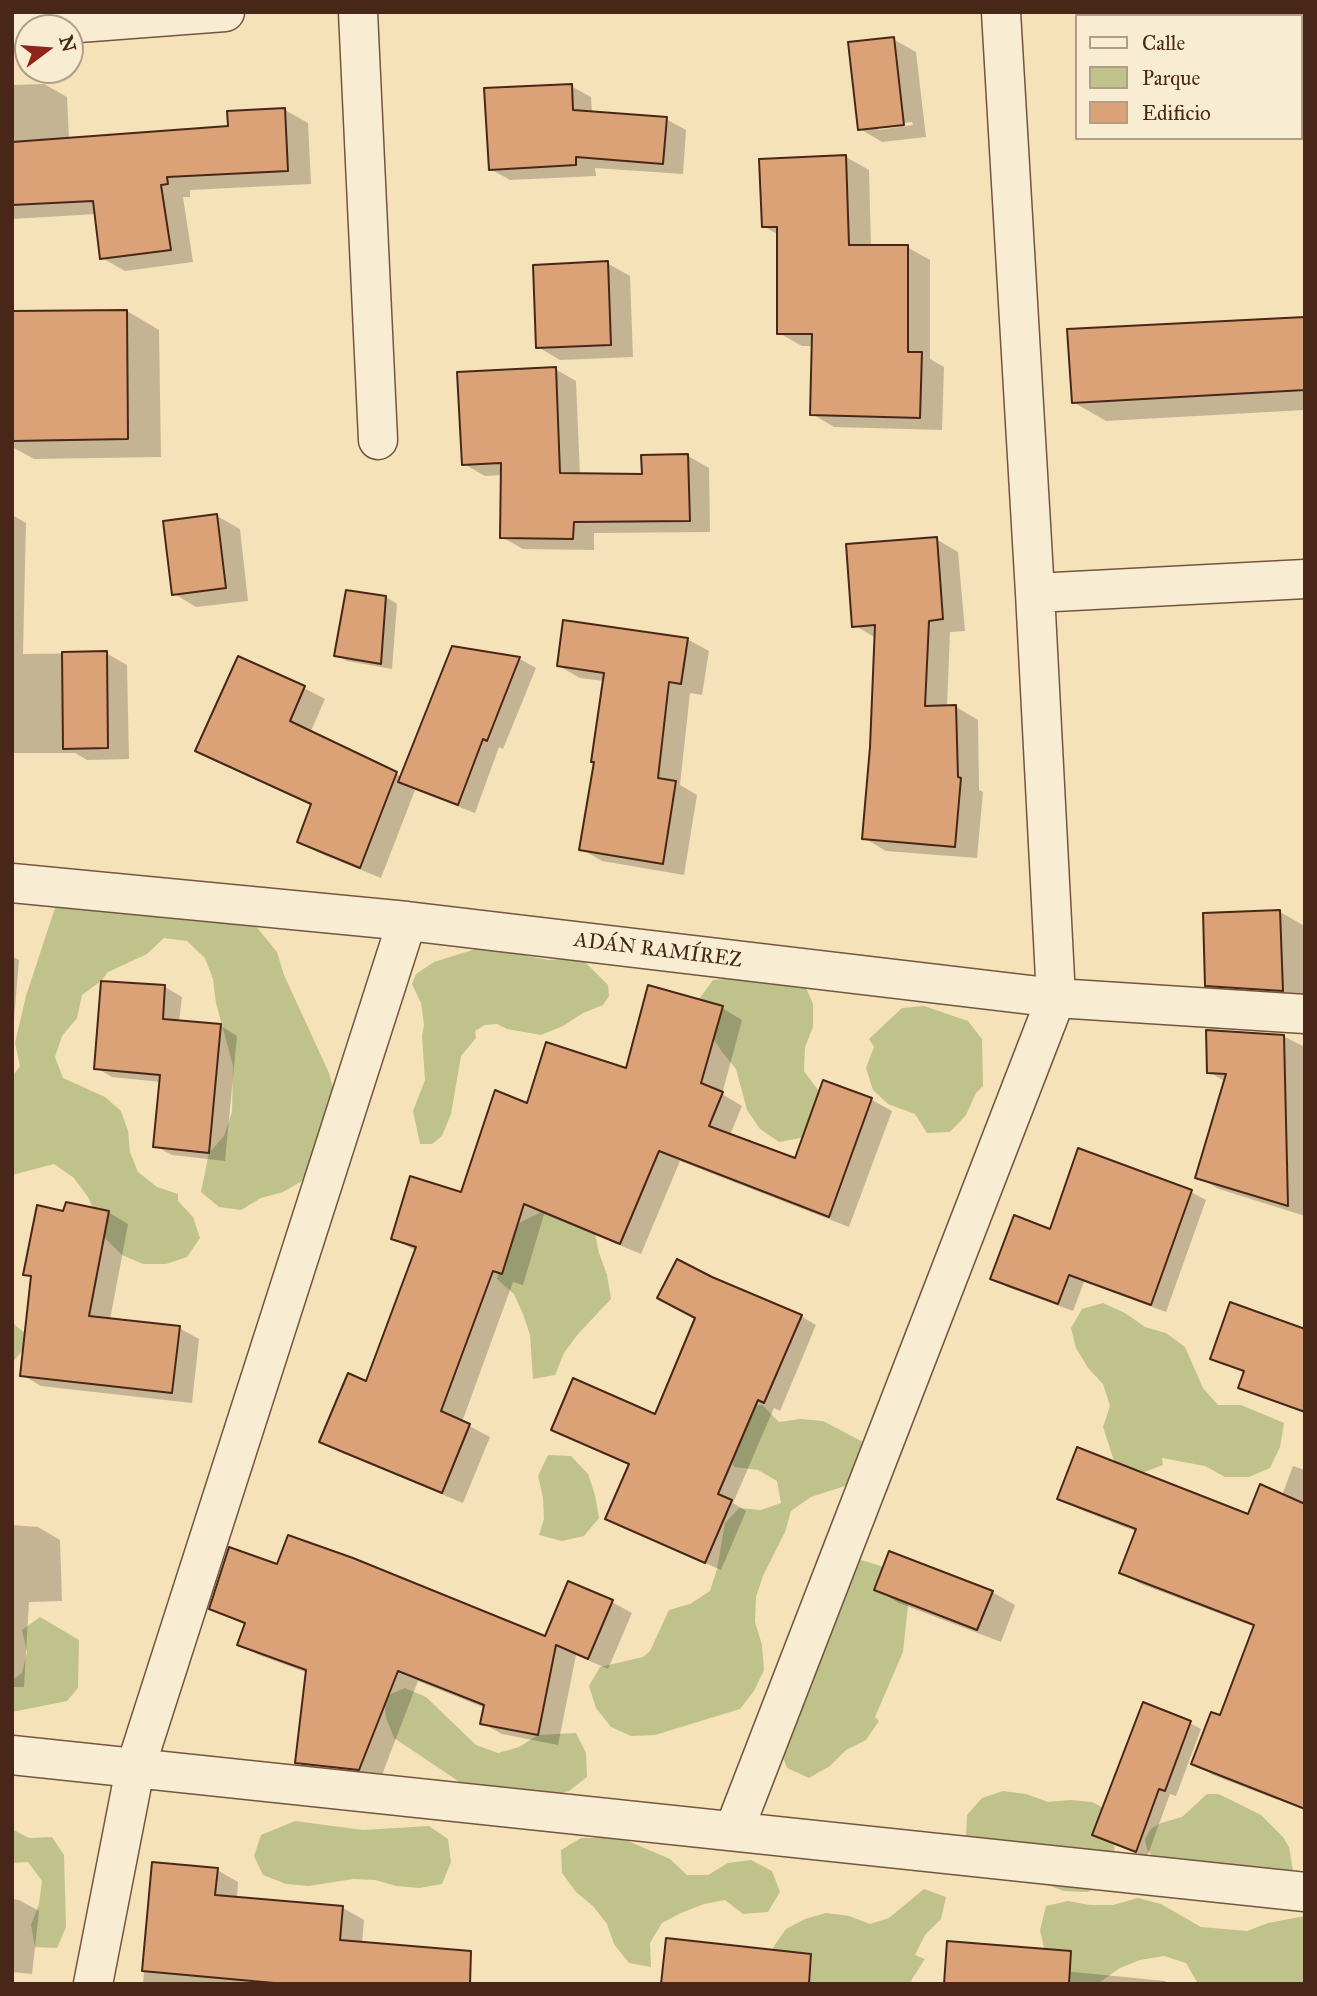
<!DOCTYPE html>
<html>
<head>
<meta charset="utf-8">
<style>
	body { margin:0 }
	#map { position:relative; width:1317px; height:1996px; overflow:hidden; background:#f5e2b9; font-family:"IM FELL Great Primer",serif }
	canvas { display:block }
	.frame { position:absolute; inset:0; border:14px solid #482718; pointer-events:none }
	.legend { position:absolute; left:1075px; top:14px; width:228px; height:126px; box-sizing:border-box; background:#f8ecd2; border:2px solid #b29d88; margin:0; padding:9px 12px; list-style:none; font-size:21px; color:#482718 }
	.legend li { display:flex; align-items:center; gap:14px; height:35px }
	.legend b { width:35px; border:2px solid #b29d88 }
	.north { position:absolute; left:14px; top:14px; width:70px; height:70px; box-sizing:border-box; background:#f8ecd2; border:2px solid #b29d88; border-radius:50%; rotate:74deg; font-size:19px; font-weight:700; line-height:28px; text-align:center; color:#482718 }
	.north::after { content:''; display:block; margin:auto; width:24px; height:32px; background:#8f2418; clip-path:polygon(50% 0,100% 100%,50% 72%,0 100%) }
</style>
</head>
<body>
<div id="map">
<canvas width="1317" height="1996"></canvas>
<div class="frame"></div>
<ul class="legend">
<li><b style="height:9px;background:#f8ecd2"></b>Calle</li>
<li><b style="height:19px;background:#c0c28c"></b>Parque</li>
<li><b style="height:19px;background:#daa276"></b>Edificio</li>
</ul>
<div class="north">N</div>
</div>
<script>
const context = document.querySelector('canvas').getContext('2d');
context.lineJoin = 'round';
function paint(path, color) {
  context.fillStyle = color;
  context.fill(path, 'evenodd');
}
function shape(rows) {
  const path = new Path2D();
  for (const r of rows) {
    path.moveTo(r[0], r[1]);
    for (let i = 2; i < r.length; i += 2) path.lineTo(r[i], r[i + 1]);
  }
  return path;
}
function strokePath(path, color, width, dash) {
  context.strokeStyle = color;
  context.lineWidth = width;
  context.lineCap = dash ? 'butt' : 'round';
  context.setLineDash(dash || []);
  context.stroke(path);
}
function label(font, color, halo, rows, align = 'center') {
  context.font = font + ' "IM FELL Great Primer",serif';
  context.lineWidth = 7;
  context.setLineDash([]);
  context.textBaseline = 'middle';
  context.strokeStyle = halo;
  context.fillStyle = color;
  for (const [text, x, y, turn = 0] of rows) {
    context.save();
    context.translate(x, y);
    context.rotate((+turn || 0) * Math.PI / 180);
    context.textAlign = isNaN(turn) ? turn : align;
    if (halo) context.strokeText(text, 0, 0);
    context.fillText(text, 0, 0);
    context.restore();
  }
}
paint(shape([
	[76,900,249,918,277,952,284,975,329,1073,335,1096,317,1161,304,1180,283,1192,261,1198,241,1210,219,1207,201,1192,209,1153,224,1136,232,1112,233,1066,216,1003,213,979,205,958,187,941,164,938,147,954,108,972,101,981,82,995,77,1018,62,1036,55,1057,63,1078,105,1097,121,1111,128,1131,130,1152,138,1172,157,1187,178,1194,178,1201,193,1217,200,1238,187,1257,166,1264,143,1264,122,1255,106,1239,88,1197,74,1178,54,1164,12,1175,12,1077,20,1066,15,1043,26,996,55,908],
	[498,942,519,947,527,956,549,960,572,958,583,960,608,985,609,996,603,1005,583,1013,563,1026,541,1035,507,1029,497,1024,485,1025,475,1031,476,1038,461,1056,451,1114,442,1136,432,1144,420,1144,413,1111,425,1080,422,1036,424,1025,421,1003,412,984,416,974,434,962],
	[759,976,804,983,813,1004,813,1027,805,1047,804,1071,832,1109,821,1130,800,1138,779,1142,760,1129,747,1110,736,1069,722,1052,709,1032,696,1021,700,998,713,980],
	[924,1006,968,1021,982,1039,983,1086,976,1093,966,1115,950,1132,927,1133,915,1114,888,1104,873,1090,866,1068,874,1047,869,1039,902,1008],
	[558,1198,594,1229,599,1253,607,1275,611,1299,578,1334,564,1353,555,1375,533,1379,530,1335,523,1314,514,1294,497,1279,505,1237,521,1222,541,1212],
	[1103,1303,1125,1313,1145,1327,1166,1333,1185,1347,1203,1388,1218,1405,1241,1405,1284,1423,1280,1447,1270,1468,1249,1477,1225,1477,1205,1466,1162,1458,1163,1465,1142,1473,1117,1470,1103,1427,1110,1406,1103,1384,1088,1368,1076,1348,1071,1328,1082,1309],
	[12,1319,15,1325,32,1339,12,1363],
	[762,1405,779,1422,800,1419,823,1421,865,1443,854,1483,811,1497,791,1511,785,1532,763,1576,756,1597,755,1622,762,1645,764,1670,754,1691,740,1709,655,1735,631,1736,611,1727,596,1708,589,1686,600,1667,643,1657,650,1651,669,1610,690,1604,710,1591,717,1569,725,1523,739,1508,761,1510,781,1503,777,1481,758,1470,734,1467,726,1445,740,1406],
	[548,1455,571,1456,588,1474,595,1495,599,1518,584,1536,562,1541,539,1535,544,1519,543,1497,538,1476],
	[861,1560,881,1566,899,1583,908,1605,903,1652,875,1717,879,1721,866,1740,846,1750,830,1766,809,1778,787,1768,779,1747,840,1567],
	[40,1617,79,1640,78,1688,67,1701,12,1712,12,1680,22,1673,27,1652,22,1630],
	[405,1688,426,1697,476,1745,498,1753,519,1747,538,1735,576,1733,586,1753,587,1777,569,1791,548,1797,470,1789,394,1738,386,1718,384,1697],
	[1003,1791,1026,1794,1048,1802,1070,1800,1092,1802,1118,1815,1114,1838,1115,1861,1107,1884,1087,1892,1064,1891,1042,1883,966,1837,967,1815,982,1798],
	[1207,1794,1218,1794,1229,1799,1261,1815,1283,1837,1289,1847,1293,1871,1283,1878,1154,1859,1147,1849,1145,1839,1151,1829,1161,1823,1182,1817],
	[295,1821,363,1830,429,1826,448,1839,451,1862,442,1884,419,1888,396,1886,375,1880,353,1879,309,1886,286,1884,263,1875,254,1856,261,1835],
	[12,1829,29,1838,52,1837,64,1855,66,1927,57,1948,35,1947,31,1925,39,1904,42,1881,28,1862,12,1863],
	[581,1838,605,1838,628,1841,670,1859,687,1875,708,1875,728,1863,751,1860,772,1871,780,1892,768,1912,743,1914,725,1900,704,1904,681,1913,662,1923,650,1943,651,1967,629,1963,614,1944,607,1924,593,1906,576,1892,562,1873,561,1850],
	[924,1889,946,1897,941,1919,925,1935,915,1955,925,1959,912,1979,911,1984,766,1984,764,1968,774,1946,786,1929,805,1919,826,1913,849,1916,870,1924,889,1918],
	[1138,1898,1161,1904,1201,1927,1247,1931,1268,1923,1305,1916,1305,1984,1198,1984,1186,1963,1164,1956,1140,1960,1120,1968,1097,1984,1065,1984,1045,1952,1040,1930,1046,1906,1068,1901,1090,1905,1113,1905]
]), '#c0c28c');
paint(shape([
	[893,39,916,52,926,137,882,142,860,129],
	[912,122,913,125,878,130,878,126],
	[44,84,67,97,69,139,230,127,285,110,308,123,311,184,190,190,190,197,183,197,193,262,125,271,102,258,96,214,12,219,12,85],
	[571,86,591,97,592,113,666,119,686,130,683,174,595,168,596,176,510,180,490,169],
	[846,157,869,170,871,247,907,247,930,260,930,359,944,367,942,430,834,427,812,414,814,346,802,346,779,333,779,235,763,226],
	[607,263,630,276,633,357,560,360,538,347],
	[127,311,159,330,161,457,34,459,12,447,12,312],
	[1305,319,1305,410,1106,421,1073,402],
	[555,369,576,381,580,475,643,476,688,456,709,468,710,532,594,533,594,550,523,549,502,537,502,475,485,476,464,464],
	[12,515,26,523,23,654,106,653,127,665,129,759,87,760,75,753,12,753],
	[217,516,240,529,248,601,196,607,173,593],
	[936,539,958,552,965,631,950,632,947,707,956,707,978,720,979,790,983,792,977,858,886,851,864,838,872,747,876,638,854,625],
	[386,597,397,604,392,669,347,661,336,655],
	[687,639,709,651,702,695,690,693,680,785,697,795,684,875,602,861,581,849,596,763,604,681,580,678,559,666],
	[453,648,520,659,536,668,503,749,499,747,475,813,415,790,381,878,319,853,299,841,313,806,217,762,197,751,239,659,304,688,325,699,310,733,402,777],
	[1280,912,1303,925,1305,1003,1229,998,1206,985],
	[12,923,14,924,12,948],
	[12,956,19,960,12,1043],
	[102,983,165,987,182,997,179,1022,221,1026,237,1036,225,1161,172,1155,155,1146,161,1082,112,1077,96,1068],
	[722,1008,742,1020,722,1094,742,1106,730,1135,796,1160,824,1082,872,1100,892,1111,849,1227,680,1161,641,1254,544,1214,523,1285,513,1282,462,1422,490,1437,463,1503,342,1453,321,1441,367,1383,416,1251,393,1238,462,1194,528,1105,627,1070],
	[1283,1036,1305,1047,1305,1216,1219,1189,1197,1177,1226,1082,1209,1072],
	[1191,1192,1206,1200,1166,1312,1084,1282,1073,1311,1007,1287,992,1278,1051,1231],
	[108,1212,128,1224,110,1320,179,1328,199,1339,192,1403,41,1386,22,1375,32,1278,25,1274,65,1213],
	[711,1278,801,1316,816,1325,780,1411,774,1408,733,1503,746,1511,721,1570,607,1519,630,1465,553,1429,656,1416],
	[1305,1330,1305,1413,1252,1393,1241,1387,1246,1372,1212,1358],
	[1293,1466,1305,1470,1305,1731,1278,1800,1213,1775,1193,1763,1221,1718,1255,1627,1141,1584,1121,1573,1137,1532,1079,1509,1059,1498,1249,1516,1282,1495],
	[12,1525,38,1527,60,1540,62,1601,29,1602,24,1687,12,1687],
	[278,1567,546,1638,612,1602,632,1613,608,1669,576,1655,558,1745,502,1734,482,1723,485,1708,418,1681,380,1780,317,1774,297,1762,308,1673,259,1655,239,1644,246,1625,211,1609],
	[876,1589,992,1592,1015,1605,1001,1642,899,1603],
	[1190,1723,1201,1729,1176,1796,1170,1794,1147,1857,1094,1834],
	[153,1864,217,1870,238,1882,237,1898,343,1908,364,1920,362,1944,399,1984,143,1984],
	[12,1899,19,1900,39,1911,32,1974,12,1972],
	[1054,1970,1165,1981,1169,1984,945,1984]
]), '#0003');
const building = shape([
	[894,37,904,125,858,130,848,42,894,37],
	[572,84,573,110,667,117,663,164,576,157,576,165,489,170,484,88,572,84],
	[285,108,288,171,167,177,168,184,161,185,171,250,100,259,93,201,12,205,12,142,228,126,227,111,285,108],
	[846,155,849,245,908,245,908,352,922,352,920,418,810,415,812,334,777,334,777,227,762,227,759,159,846,155],
	[608,261,611,345,536,348,533,265,608,261],
	[127,310,128,439,12,441,12,311,127,310],
	[1305,317,1305,390,1072,403,1067,329,1305,317],
	[556,367,560,473,642,474,641,455,688,454,690,521,574,522,573,539,500,538,501,463,462,465,457,372,556,367],
	[217,514,226,588,172,595,163,521,217,514],
	[937,537,943,619,929,621,925,706,956,705,958,777,961,778,955,847,862,839,870,747,875,625,852,627,846,544,937,537],
	[346,590,386,596,381,664,334,656,346,590],
	[563,620,688,638,681,684,669,682,658,778,676,781,663,864,579,850,594,762,591,762,604,673,557,666,563,620],
	[452,646,520,657,487,741,483,739,458,805,398,782,452,646],
	[107,651,108,748,63,749,62,652,107,651],
	[238,656,305,686,290,721,397,772,360,868,297,842,311,804,195,751,238,656],
	[1280,910,1283,991,1205,986,1203,913,1280,910],
	[101,981,165,985,163,1019,221,1024,209,1153,153,1147,160,1075,94,1069,101,981],
	[648,985,723,1006,701,1083,723,1092,709,1126,795,1158,823,1080,872,1098,829,1217,659,1151,620,1244,524,1204,502,1274,493,1271,441,1411,470,1424,442,1493,319,1442,348,1373,366,1381,416,1247,391,1239,410,1176,461,1192,495,1090,527,1103,546,1042,626,1068,648,985],
	[1206,1030,1284,1035,1288,1206,1195,1178,1226,1074,1207,1073,1206,1030],
	[1078,1148,1192,1190,1151,1305,1069,1275,1058,1304,990,1279,1014,1215,1050,1229,1078,1148],
	[66,1202,109,1211,89,1316,180,1326,172,1393,20,1376,31,1276,23,1275,37,1205,63,1211,66,1202],
	[677,1259,712,1277,802,1315,764,1403,758,1400,718,1494,732,1500,705,1563,605,1519,629,1464,551,1430,573,1378,655,1414,695,1318,657,1298,677,1259],
	[1230,1302,1305,1329,1305,1412,1238,1388,1244,1371,1210,1359,1230,1302],
	[1077,1447,1248,1514,1260,1484,1305,1504,1305,1809,1191,1764,1211,1712,1220,1715,1254,1625,1119,1573,1136,1529,1057,1499,1077,1447],
	[288,1535,353,1558,545,1636,568,1581,613,1600,588,1659,556,1645,538,1735,480,1724,484,1705,398,1671,359,1770,295,1763,306,1670,237,1645,245,1623,209,1609,229,1547,277,1564,288,1535],
	[889,1551,993,1591,977,1630,874,1590,889,1551],
	[1143,1702,1191,1721,1165,1791,1159,1789,1136,1852,1092,1835,1143,1702],
	[152,1862,218,1868,215,1895,343,1906,340,1940,471,1951,470,1984,285,1984,142,1971,152,1862],
	[666,1938,811,1954,809,1984,661,1984,666,1938],
	[947,1941,1071,1951,1069,1984,944,1984,947,1941]
]);
paint(building, '#daa276');
strokePath(building, '#482718', 2);
const minor = shape([
	[358,12,378,440],
	[12,28,225,12],
	[1035,593,1305,579],
	[12,883,407,921,1056,998,1305,1014],
	[12,1755,1305,1892],
	[734,1830,1056,998,1035,593,1001,12],
	[93,1984,135,1769,407,921]
]);
strokePath(minor, '#735640', 41);
strokePath(minor, '#f8ecd2', 38);
label('21px', '#482718', '#f8ecd2', [
	["ADÁN RAMÍREZ",658,951,7]
]);
</script>
</body>
</html>
